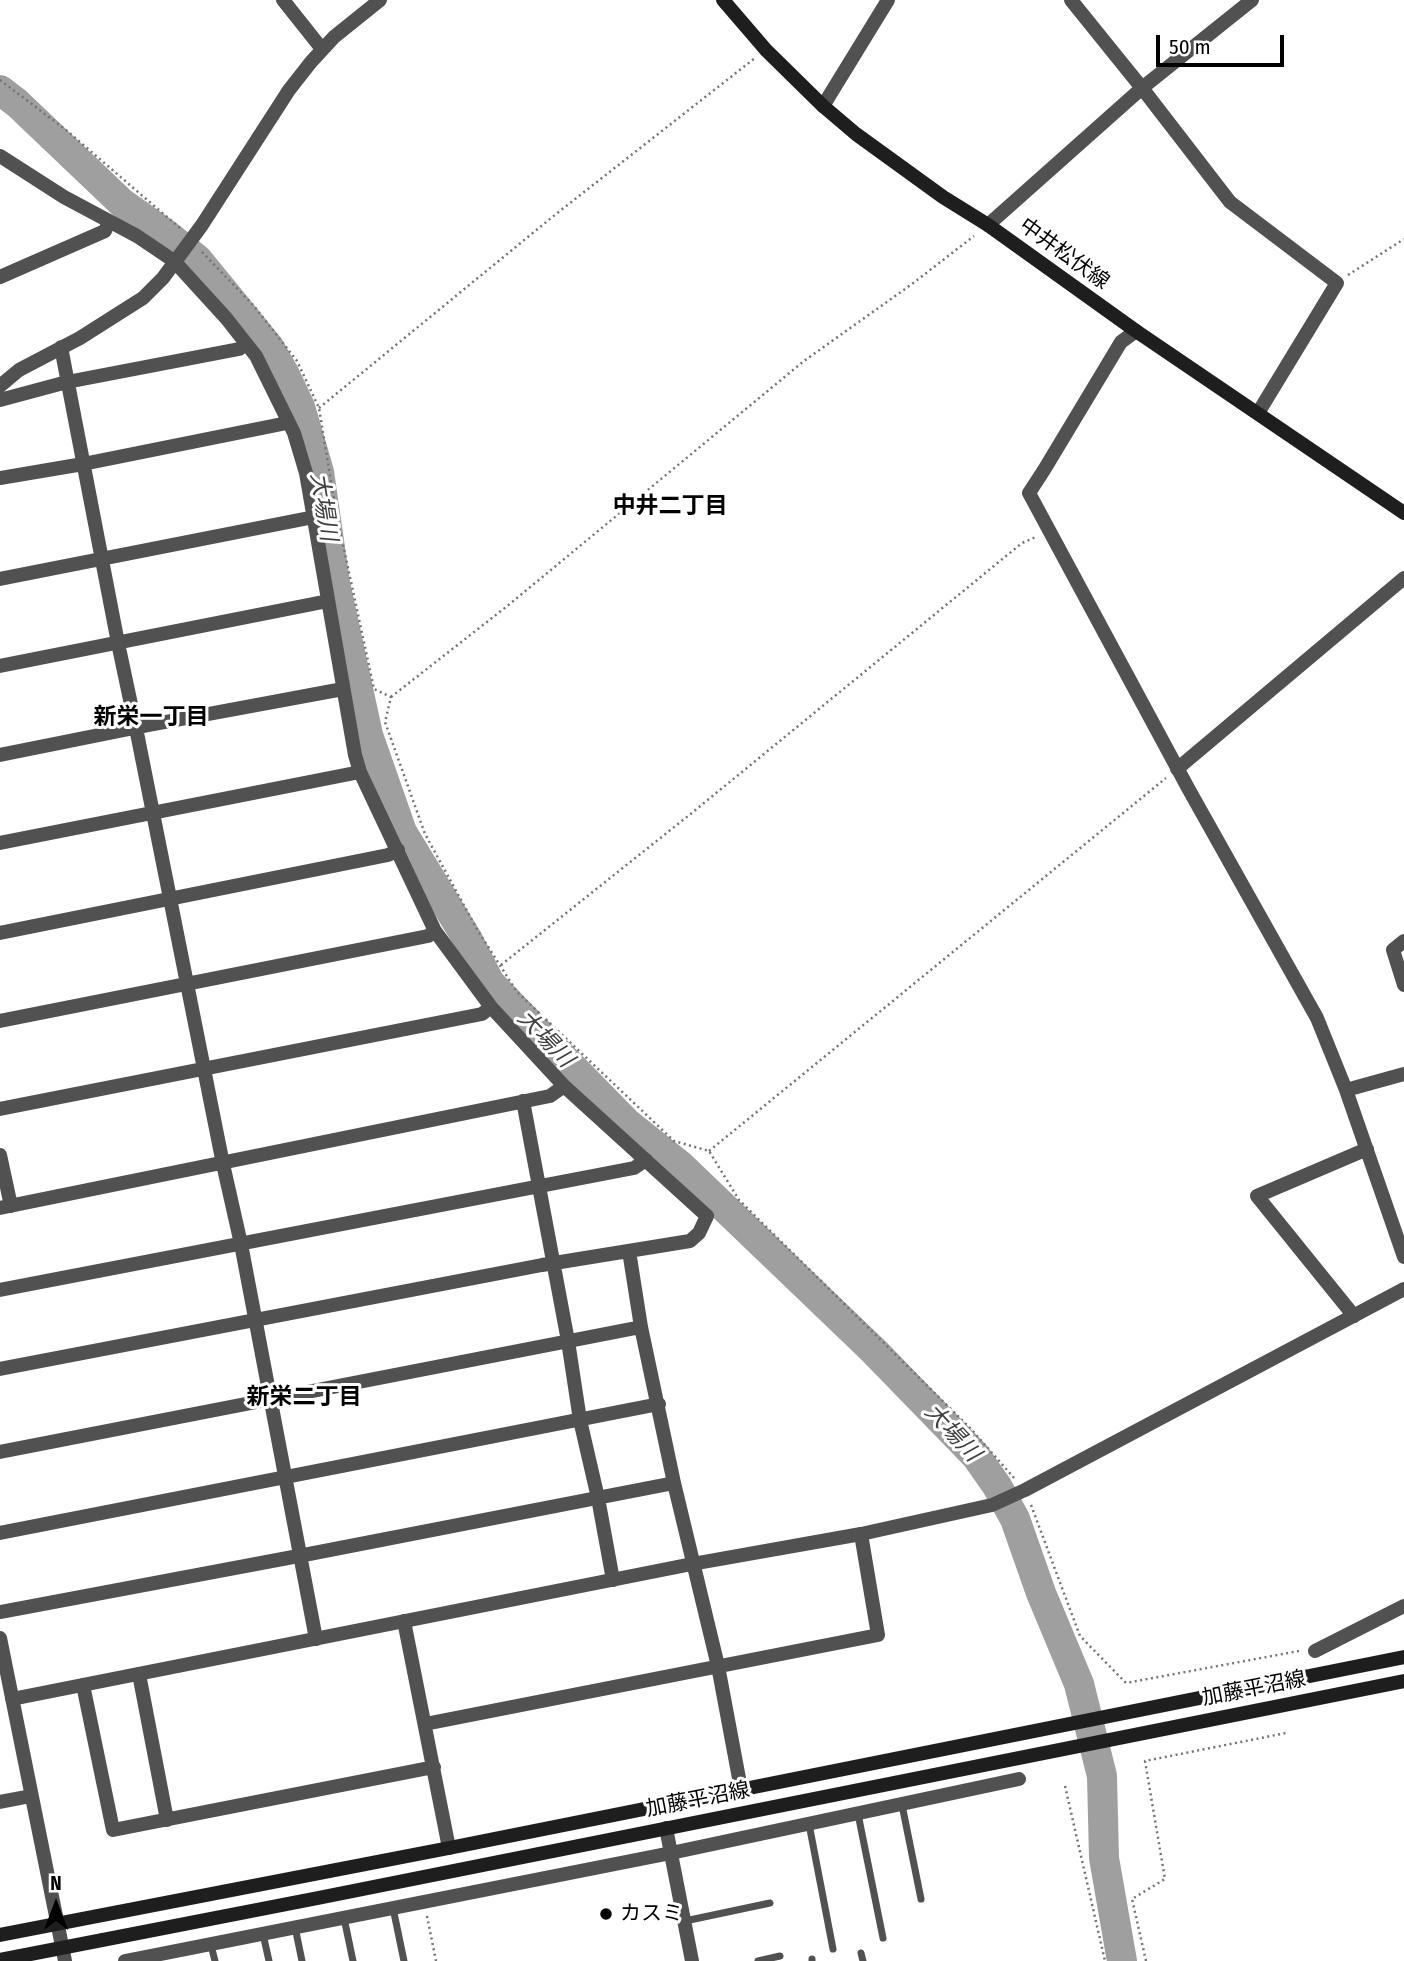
<!DOCTYPE html>
<html>
<head>
<meta charset="utf-8">
<style>
	body { margin:0 }
	#map { position:relative; width:1404px; height:1961px; overflow:hidden; background:#fff; font-family:"Fira Sans Condensed",sans-serif }
	canvas { display:block }
	.north { position:absolute; left:21px; top:1870px; width:70px; height:70px; -webkit-text-stroke:5px #fff; paint-order:stroke; rotate:0deg; font-size:19px; font-weight:700; line-height:28px; text-align:center; color:#000 }
	.north::after { content:''; display:block; margin:auto; width:24px; height:32px; background:#000; clip-path:polygon(50% 0,100% 100%,50% 72%,0 100%) }
	.scale { position:absolute; left:1156px; top:35px; width:128px; height:32px; box-sizing:border-box; border:4px solid #000; border-top:0; padding-left:9px; font-size:21px; line-height:24px; white-space:nowrap; color:#000; -webkit-text-stroke:5px #fff; paint-order:stroke }
</style>
</head>
<body>
<div id="map">
<canvas width="1404" height="1961"></canvas>
<div class="north">N</div>
<div class="scale">50 m</div>
</div>
<script>
const context = document.querySelector('canvas').getContext('2d');
context.lineJoin = 'round';
function shape(rows) {
  const path = new Path2D();
  for (const r of rows) {
    path.moveTo(r[0], r[1]);
    for (let i = 2; i < r.length; i += 2) path.lineTo(r[i], r[i + 1]);
  }
  return path;
}
function strokePath(path, color, width, dash) {
  context.strokeStyle = color;
  context.lineWidth = width;
  context.lineCap = dash ? 'butt' : 'round';
  context.setLineDash(dash || []);
  context.stroke(path);
}
function label(font, color, halo, rows, align = 'center') {
  context.font = font + ' "Fira Sans Condensed","Noto Sans JP",sans-serif';
  context.lineWidth = 6;
  context.setLineDash([]);
  context.textBaseline = 'middle';
  context.strokeStyle = halo;
  context.fillStyle = color;
  for (const [text, x, y, turn = 0] of rows) {
    context.save();
    context.translate(x, y);
    context.rotate((+turn || 0) * Math.PI / 180);
    context.textAlign = isNaN(turn) ? turn : align;
    if (halo) context.strokeText(text, 0, 0);
    context.fillText(text, 0, 0);
    context.restore();
  }
}
strokePath(shape([
	[0,90,17,103,122,203,166,234,198,260,269,347,284,373,300,407,319,472,335,583,368,735,402,832,468,940,490,983,627,1123,681,1166,874,1351,976,1456,997,1486,1015,1519,1041,1593,1079,1684,1102,1776,1104,1858,1122,1961]
]), '#9f9f9f', 30);
strokePath(shape([
	[0,80,66,130,181,229],
	[202,252,254,306,297,361,319,408,336,512,374,689,391,697,385,722,425,834,478,931,517,992,674,1141,709,1151,739,1200,971,1429,1015,1479],
	[1348,275,1404,239],
	[319,408,556,214,755,58],
	[391,697,506,607,804,361,912,284,974,236],
	[501,965,693,812,1022,543,1036,537],
	[709,1151,1166,778],
	[1031,1505,1080,1636,1126,1683,1299,1651],
	[1065,1786,1105,1961],
	[427,1916,436,1961],
	[1146,1961,1132,1899,1165,1879,1145,1761,1286,1733]
]), '#737373', 2.5, [2, 3.5]);
strokePath(shape([
	[902,1805,921,1899],
	[858,1814,883,1938],
	[809,1824,833,1949],
	[393,1908,404,1961],
	[344,1918,353,1961],
	[685,1921,770,1903],
	[295,1927,302,1961],
	[263,1934,269,1961],
	[211,1945,215,1961],
	[861,1953,863,1961],
	[812,1959,812,1961],
	[758,1961,780,1956]
]), '#515151', 7);
strokePath(shape([
	[283,0,322,49],
	[1071,0,1142,88,1230,202,1337,283,1258,413],
	[823,106,888,0],
	[0,156,64,197,137,236,174,261,226,318,256,356,294,433,306,473,355,755,360,772,435,931,491,1007,564,1086,707,1216,699,1233,690,1241,542,1265,0,1369],
	[988,225,1142,88,1252,0],
	[0,277,105,231,109,221],
	[1136,331,1121,342,1044,470,1029,493,1188,788,1317,1018,1346,1090,1404,1257],
	[61,347,118,643,136,728,223,1164,241,1244,316,1639],
	[0,386,19,370,80,338,143,298,163,278,202,225,289,90,311,62,334,37,380,0],
	[0,400,67,382,239,349,246,344],
	[0,478,83,464,287,423],
	[0,579,314,517],
	[0,666,328,601],
	[0,755,149,725,343,689],
	[1177,769,1404,578],
	[0,843,360,772],
	[0,933,388,855,398,850],
	[1404,941,1393,950,1404,985],
	[0,1021,428,936,435,931],
	[1346,1090,1404,1074],
	[523,1101,568,1341,580,1420,598,1498,613,1580],
	[0,1109,482,1014,491,1007],
	[0,1155,11,1206],
	[0,1208,550,1096,564,1086],
	[629,1251,641,1327,674,1483,718,1666,741,1789],
	[0,1290,634,1168,646,1160],
	[1354,1316,1257,1196,1367,1149],
	[0,1452,641,1327],
	[0,1533,659,1404],
	[0,1612,309,1554,674,1483],
	[404,1621,449,1848],
	[1315,1651,1404,1606],
	[139,1674,167,1820],
	[83,1685,113,1830,434,1767],
	[425,1724,878,1635,861,1534],
	[0,1802,31,1796],
	[666,1828,692,1961],
	[125,1961,671,1853,1019,1779]
]), '#515151', 14);
strokePath(shape([
	[0,1638,65,1961],
	[12,1699,692,1564,861,1534,992,1505,1025,1490,1404,1289]
]), '#515151', 14);
strokePath(shape([
	[723,0,766,50,823,106,856,134,943,197,988,225,1136,331,1404,513],
	[0,1935,449,1848,1404,1657],
	[0,1960,318,1898,1404,1681]
]), '#1e1e1e', 14);
for (const [x, y, r, color] of [
	[606,1914,7,"#000"]
]) {
  const dot = new Path2D();
  dot.arc(x, y, r, 0, 2 * Math.PI);
  context.fillStyle = color;
  context.fill(dot);
  strokePath(dot, '#fff', 2.5);
}
label('21px', '#000', '#fff', [
	["中井松伏線",1064,254,36],
	["加藤平沼線",1254,1689,-11],
	["加藤平沼線",698,1800,-11]
]);
label('21px', '#000', '#fff', [
	["カスミ",620,1914]
], 'left');
label('italic 23px', '#404040', '#fff', [
	["大場川",323,507,81],
	["大場川",545,1039,46],
	["大場川",952,1433,47]
]);
label('bold 23px', '#000', '#fff', [
	["中井二丁目",670,507],
	["新栄一丁目",151,718],
	["新栄二丁目",304,1398]
]);
</script>
</body>
</html>
